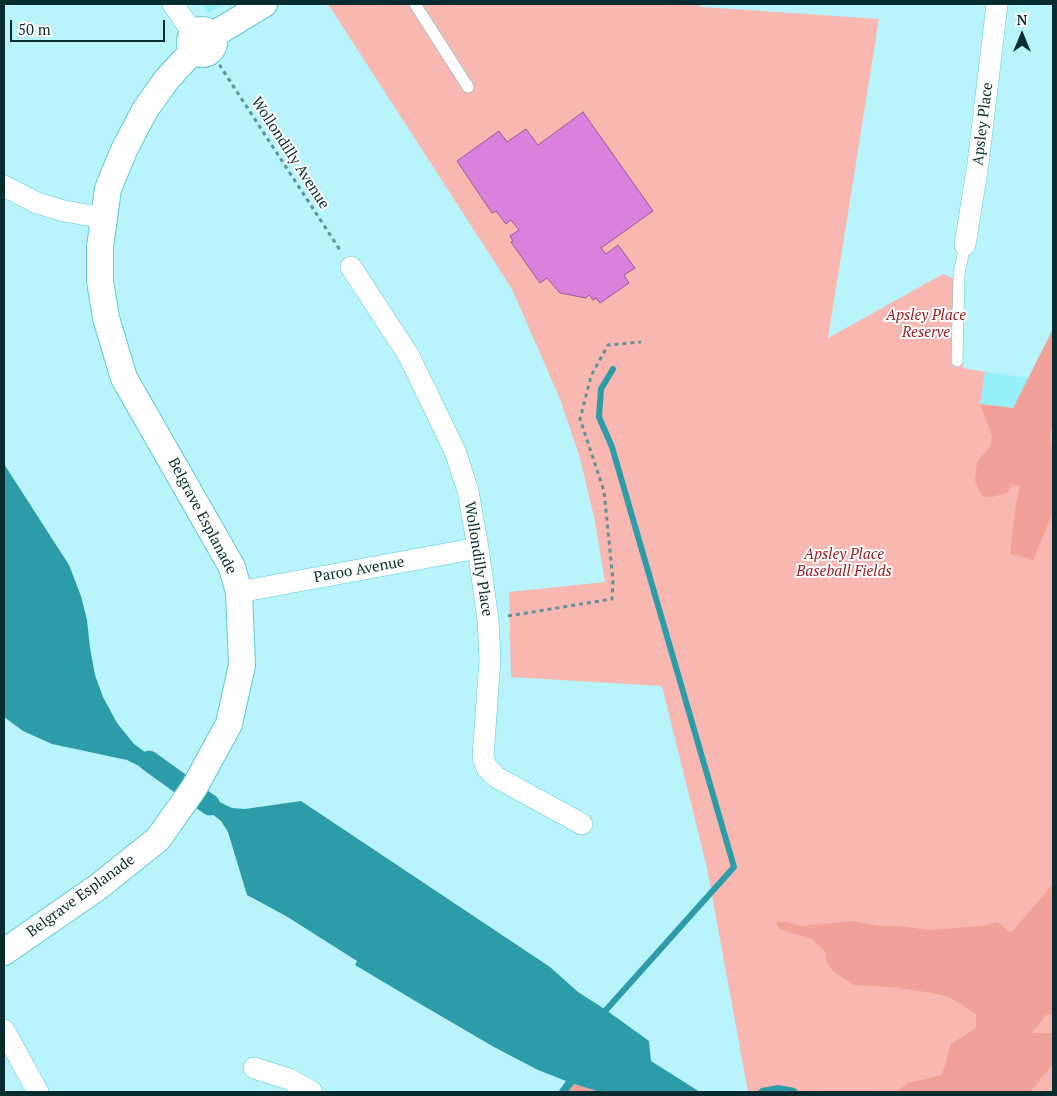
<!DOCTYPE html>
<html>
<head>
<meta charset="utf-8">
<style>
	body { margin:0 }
	#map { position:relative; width:1057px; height:1096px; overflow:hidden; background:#b9f3fb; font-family:"PT Serif",serif }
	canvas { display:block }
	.frame { position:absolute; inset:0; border:5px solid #092c30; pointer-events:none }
	.north { position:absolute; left:997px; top:10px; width:50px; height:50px; -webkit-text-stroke:4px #fff; paint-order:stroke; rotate:0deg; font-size:14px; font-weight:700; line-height:20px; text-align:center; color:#092c30 }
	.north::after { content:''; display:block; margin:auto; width:18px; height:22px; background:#092c30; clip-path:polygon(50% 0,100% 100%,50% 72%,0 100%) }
	.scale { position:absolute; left:10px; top:20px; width:155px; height:22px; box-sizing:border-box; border:2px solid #092c30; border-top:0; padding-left:6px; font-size:15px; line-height:18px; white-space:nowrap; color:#092c30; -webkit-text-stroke:4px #fff; paint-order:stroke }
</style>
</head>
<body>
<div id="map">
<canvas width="1057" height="1096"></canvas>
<div class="frame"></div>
<div class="north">N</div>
<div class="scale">50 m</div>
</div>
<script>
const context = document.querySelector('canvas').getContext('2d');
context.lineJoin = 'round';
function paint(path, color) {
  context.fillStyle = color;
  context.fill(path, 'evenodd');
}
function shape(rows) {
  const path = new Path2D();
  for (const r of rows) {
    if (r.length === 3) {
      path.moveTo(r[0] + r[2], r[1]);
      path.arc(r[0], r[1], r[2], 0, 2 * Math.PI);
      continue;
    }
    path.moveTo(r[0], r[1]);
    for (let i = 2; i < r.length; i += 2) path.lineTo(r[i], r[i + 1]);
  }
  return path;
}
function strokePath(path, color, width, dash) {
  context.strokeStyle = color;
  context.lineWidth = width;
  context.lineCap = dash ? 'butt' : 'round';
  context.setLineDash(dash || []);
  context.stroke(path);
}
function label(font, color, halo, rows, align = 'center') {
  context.font = font + ' "PT Serif",serif';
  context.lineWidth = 4;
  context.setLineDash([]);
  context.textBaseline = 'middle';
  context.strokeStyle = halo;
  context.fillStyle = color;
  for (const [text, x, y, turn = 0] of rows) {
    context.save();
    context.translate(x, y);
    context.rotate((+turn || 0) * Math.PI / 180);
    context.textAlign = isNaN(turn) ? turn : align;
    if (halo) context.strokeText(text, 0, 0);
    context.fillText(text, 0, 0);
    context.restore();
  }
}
paint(shape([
	[202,4,224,4,208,13],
	[985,372,1029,378,1013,408,980,404]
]), '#96f0fc');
paint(shape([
	[328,4,697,4,702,7,879,19,828,338,943,274,952,278,962,280,963,368,985,372,980,404,1013,408,1029,378,1053,383,1053,1092,748,1092,707,868,662,686,511,677,509,592,605,582,595,521,580,458,560,399,512,289]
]), '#f8b8b1');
paint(shape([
	[1053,329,1053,422,1050,436,1053,455,1053,513,1033,560,1010,554,1016,503,1020,486,1011,485,1007,493,992,497,982,496,975,481,977,462,991,445,992,436,980,404,1013,408],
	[1053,884,1053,1014,1046,1015,1032,1033,1053,1033,1053,1064,1030,1092,896,1092,908,1083,942,1075,951,1044,976,1028,976,1014,949,997,932,993,891,987,854,985,833,971,827,963,826,953,812,939,779,929,776,922,788,922,801,926,851,921,882,926,899,926,929,930,981,926,998,922,1011,933],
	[574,1084,600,1092,568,1092]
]), '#f2a198');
paint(shape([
	[4,464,69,565,81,596,87,620,90,648,95,675,103,697,117,723,134,744,175,774,168,785,139,766,127,760,52,744,23,731,4,717],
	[213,799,232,808,245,809,301,801,550,967,578,992,606,1010,649,1041,651,1061,700,1092,600,1092,574,1084,568,1092,558,1092,566,1081,538,1070,494,1047,422,1005,355,965,357,961,286,916,247,895,228,832,221,821,207,810],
	[778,1085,795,1088,799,1092,757,1092,761,1088]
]), '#2c9ca9');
strokePath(shape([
	[604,1018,606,1010,734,867,612,447,599,417,601,389,613,369]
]), '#2c9ca9', 6);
strokePath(shape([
	[149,761,210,805]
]), '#2c9ca9', 21);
const building = shape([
	[583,112,653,211,601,248,606,254,618,245,635,268,624,275,629,283,600,303,596,298,593,300,589,295,586,298,560,293,547,278,540,283,511,242,513,241,510,236,519,230,511,220,506,224,496,211,492,213,457,161,499,131,507,142,526,129,538,145,583,112]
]);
paint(building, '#dc80de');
strokePath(building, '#915d92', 1);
const service = shape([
	[415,4,468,87],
	[957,361,959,274,965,245]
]);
const minor = shape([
	[173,4,193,33],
	[4,186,37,203,64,211,104,218],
	[965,245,978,164,997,4],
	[351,267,409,356,455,451,468,491,478,548,488,620,490,659,483,757,487,768,496,777,582,824],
	[239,592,478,548],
	[4,1030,38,1092],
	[254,1068,289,1079,312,1092]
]);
const tertiary = shape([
	[202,42,12],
	[213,35,264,4],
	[4,952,98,887,158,839,194,788,229,724,242,665,239,592,232,567,124,378,106,318,100,281,100,247,108,189,124,150,145,110,167,79,193,51]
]);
strokePath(service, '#5fc9d7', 12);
strokePath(minor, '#5fc9d7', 22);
strokePath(tertiary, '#5fc9d7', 28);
strokePath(shape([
	[215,58,340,250],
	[508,616,612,599,613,581,604,491,580,419,591,376,608,345,641,342]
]), '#629197', 3, [4, 4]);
strokePath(service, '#fff', 11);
strokePath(minor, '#fff', 21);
strokePath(tertiary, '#fff', 26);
label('15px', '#092c30', '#fff', [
	["Apsley Place",983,124,-83],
	["Wollondilly Avenue",290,153,57],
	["Belgrave Esplanade",202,516,62],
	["Wollondilly Place",478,559,81],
	["Paroo Avenue",359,570,-10],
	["Belgrave Esplanade",81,896,-36]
]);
label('italic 15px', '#97201f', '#fff', [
	["Apsley Place",926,316],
	["Reserve",926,333],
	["Apsley Place",844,555],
	["Baseball Fields",844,572]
]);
</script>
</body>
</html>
